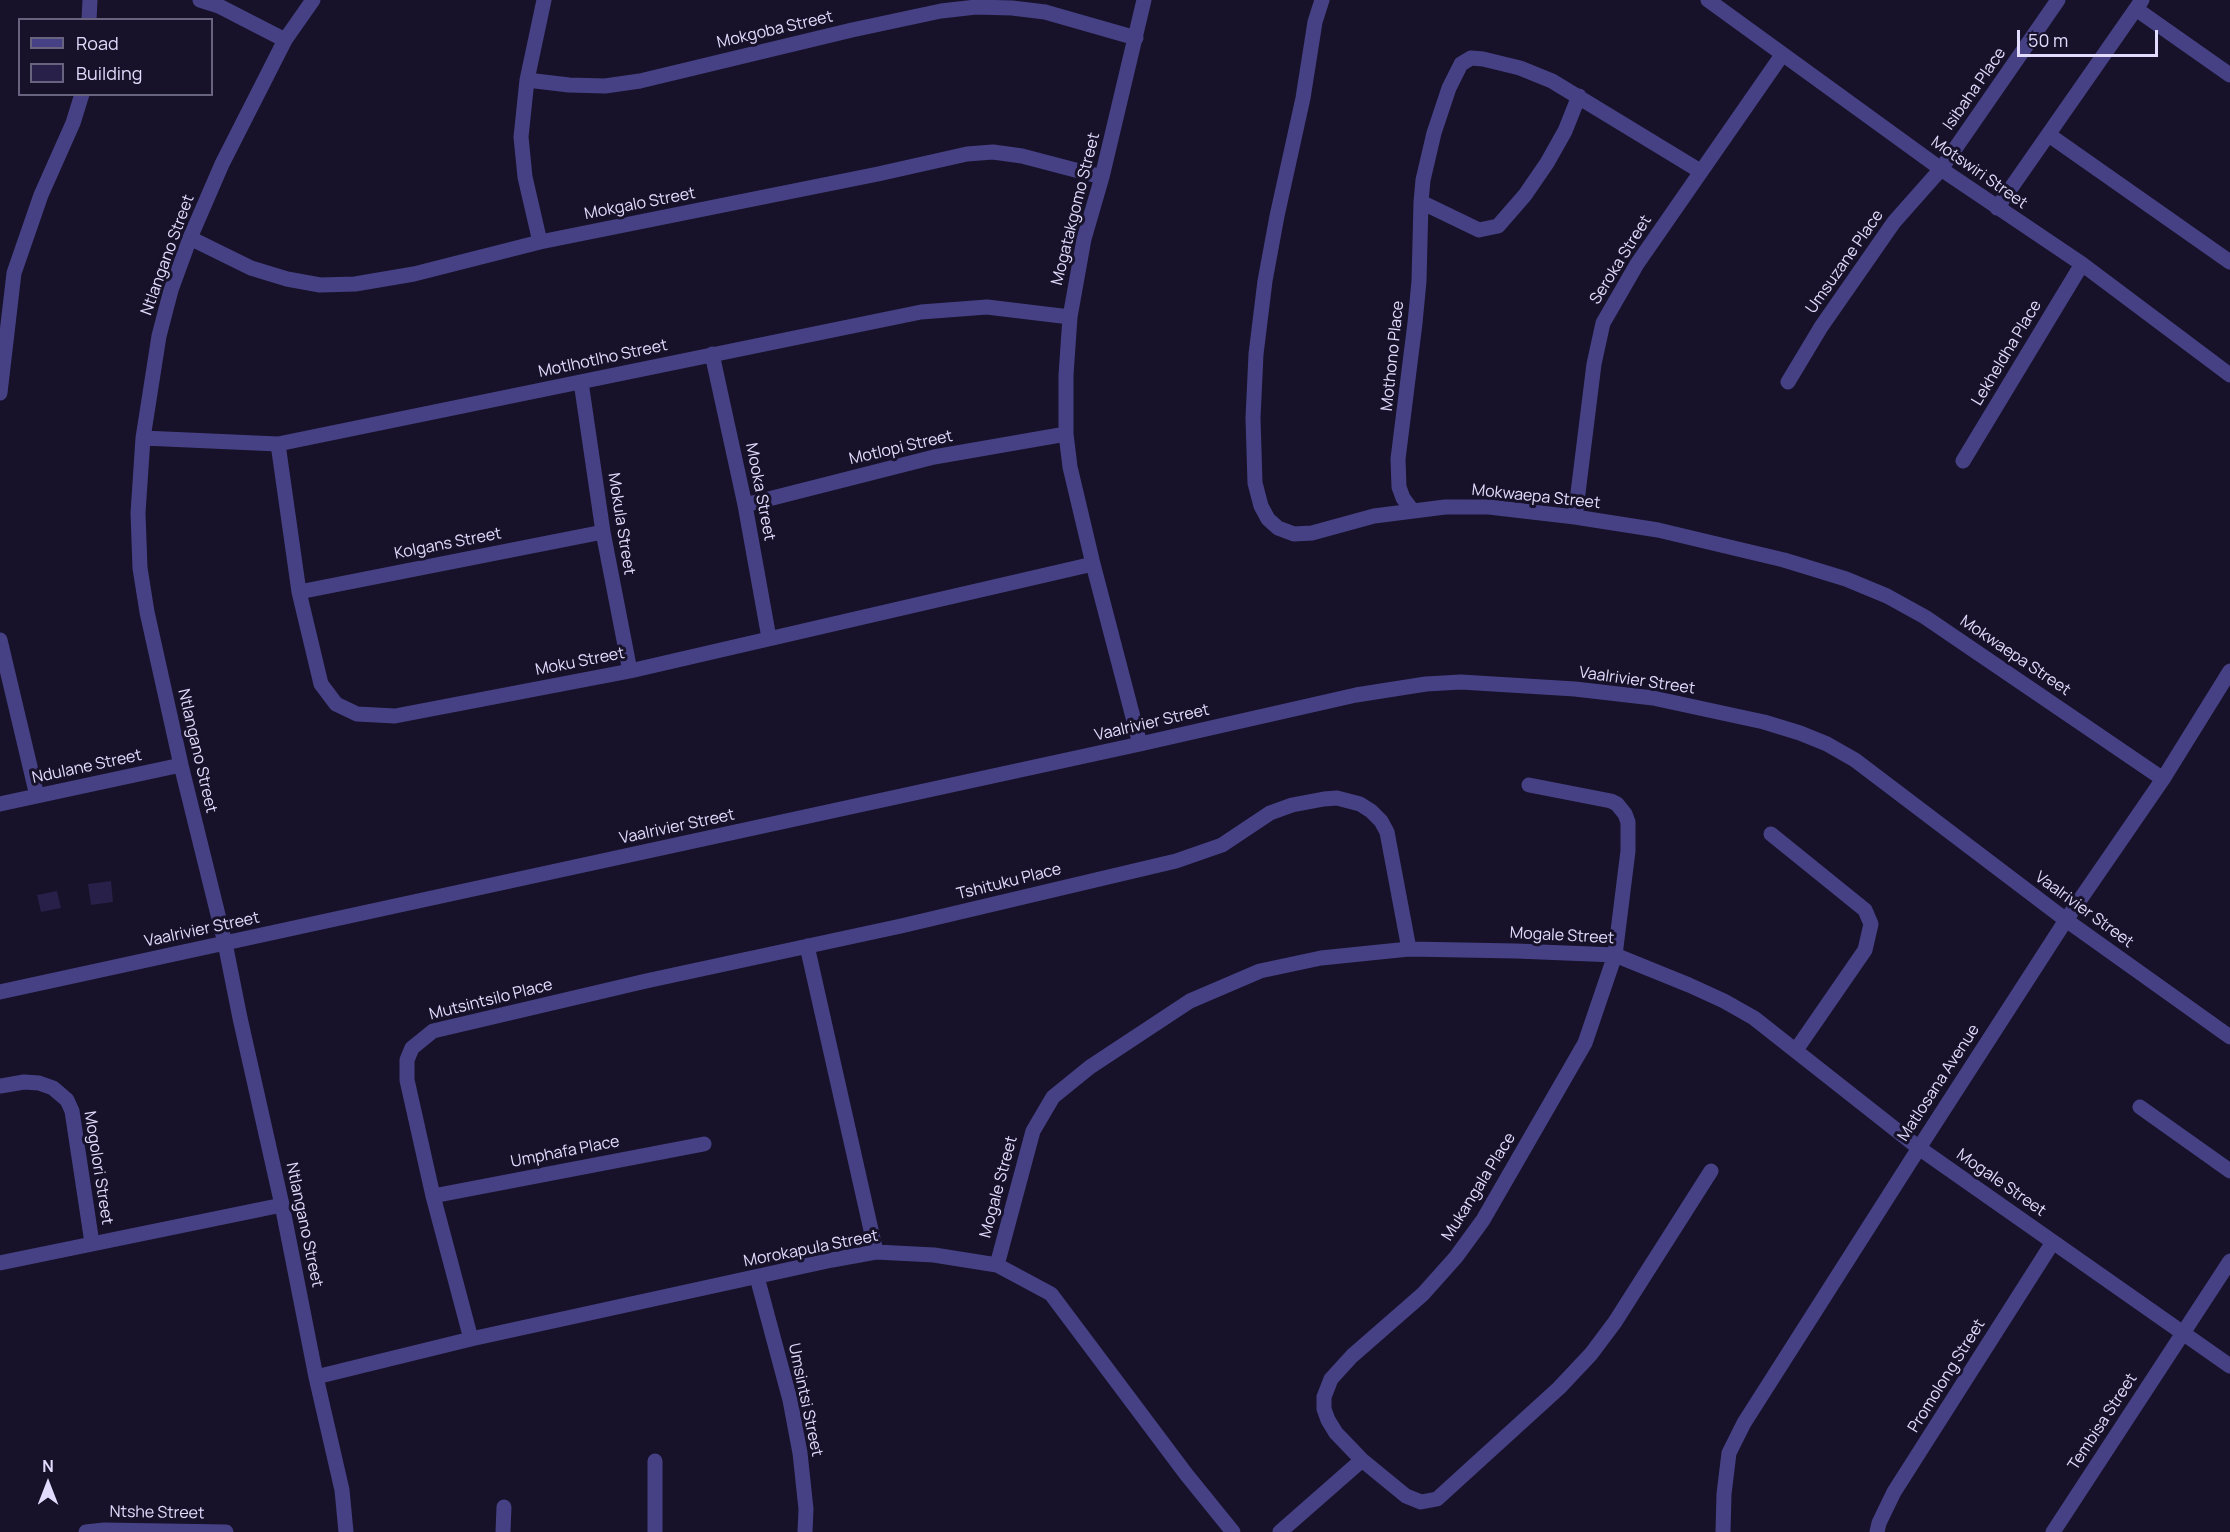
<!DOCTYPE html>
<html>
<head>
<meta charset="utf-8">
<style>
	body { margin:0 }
	#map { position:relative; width:2230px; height:1532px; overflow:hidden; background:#171229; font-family:Manrope,sans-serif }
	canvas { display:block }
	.legend { position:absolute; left:18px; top:18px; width:195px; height:78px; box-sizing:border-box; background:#171229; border:2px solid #68637e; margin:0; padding:8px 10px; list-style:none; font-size:18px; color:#e1dcfd }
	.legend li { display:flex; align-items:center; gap:12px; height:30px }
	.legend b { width:30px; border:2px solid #68637e }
	.north { position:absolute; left:18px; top:1454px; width:60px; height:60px; -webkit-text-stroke:4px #171229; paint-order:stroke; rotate:0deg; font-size:16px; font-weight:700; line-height:24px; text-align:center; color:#e1dcfd }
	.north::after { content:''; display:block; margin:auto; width:21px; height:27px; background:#e1dcfd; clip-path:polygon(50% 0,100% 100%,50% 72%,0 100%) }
	.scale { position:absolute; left:2017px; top:30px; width:141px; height:27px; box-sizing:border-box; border:3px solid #e1dcfd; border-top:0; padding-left:8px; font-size:18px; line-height:21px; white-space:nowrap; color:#e1dcfd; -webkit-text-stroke:4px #171229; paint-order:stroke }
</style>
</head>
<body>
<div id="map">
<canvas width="2230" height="1532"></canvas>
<ul class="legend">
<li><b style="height:8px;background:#464185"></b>Road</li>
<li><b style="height:16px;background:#292049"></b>Building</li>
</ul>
<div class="north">N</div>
<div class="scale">50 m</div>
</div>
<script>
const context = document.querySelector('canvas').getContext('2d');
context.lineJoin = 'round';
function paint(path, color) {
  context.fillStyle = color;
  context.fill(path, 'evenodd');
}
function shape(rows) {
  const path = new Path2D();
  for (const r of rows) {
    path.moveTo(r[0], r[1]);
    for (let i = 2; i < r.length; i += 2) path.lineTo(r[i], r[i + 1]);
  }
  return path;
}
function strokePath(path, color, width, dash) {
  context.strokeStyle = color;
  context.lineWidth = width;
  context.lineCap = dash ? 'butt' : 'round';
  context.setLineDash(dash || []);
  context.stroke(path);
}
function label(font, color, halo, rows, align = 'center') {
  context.font = font + ' Manrope,sans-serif';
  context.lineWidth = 6;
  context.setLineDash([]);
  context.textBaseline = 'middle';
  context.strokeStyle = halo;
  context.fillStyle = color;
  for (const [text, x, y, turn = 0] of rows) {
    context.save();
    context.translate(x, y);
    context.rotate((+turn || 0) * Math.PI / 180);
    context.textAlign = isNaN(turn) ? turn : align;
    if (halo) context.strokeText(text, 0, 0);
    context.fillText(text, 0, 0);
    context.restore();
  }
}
paint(shape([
	[111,881,113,902,91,905,88,884],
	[57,891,61,908,41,912,37,895]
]), '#292049');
strokePath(shape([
	[200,0,219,6,285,40],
	[313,0,285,40,222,164,190,238,171,290,159,336,143,438,138,513,140,568,147,612,181,765,225,943,240,1018,282,1205,316,1377,342,1490,346,1532],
	[1322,0,1315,22,1303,98,1277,216,1265,281,1256,354,1253,418,1255,483,1261,506,1268,519,1278,528,1294,534,1312,533,1374,516,1445,507,1489,507,1575,517,1658,530,1784,560,1846,579,1887,596,1925,617,2163,779],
	[1708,0,1941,169,2082,264,2230,375],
	[2136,9,2230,75],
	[89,20,90,0],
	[527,80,569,85,605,86,640,81,852,30,941,11,976,7,1012,8,1045,12,1136,38],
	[2049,135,2230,262],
	[1421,202,1479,230,1498,226,1525,195,1547,163,1565,131,1579,96],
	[1997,208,2142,0],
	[190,238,251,268,287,279,320,285,355,284,414,274,540,242,878,174,967,154,993,152,1022,156,1102,177],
	[540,242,525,177,521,137,527,80,544,0],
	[712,354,745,505,769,638],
	[581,382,603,532,630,671],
	[1788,382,1821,327,1894,222,1941,169,2058,0],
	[0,393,14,273,41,195,73,123,82,94],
	[143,438,278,444,921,312,987,307,1070,317],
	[278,444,299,592,321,684,336,704,357,714,395,716,630,671,1093,564],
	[1963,461,2082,264],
	[745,505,934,457,1066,434],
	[1412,510,1403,498,1399,487,1398,459,1415,323,1419,281,1421,202,1423,180,1434,133,1449,88,1461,64,1471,58,1483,59,1520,68,1552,81,1700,171],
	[1575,517,1594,364,1603,323,1637,264,1782,55],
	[299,592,603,532],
	[0,640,37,796],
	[1140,744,1093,564,1070,467,1066,434,1066,375,1070,317,1084,239,1102,177,1144,0],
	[1529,785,1611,801,1617,804,1625,814,1628,822,1628,851,1615,955,1585,1043,1483,1220,1456,1257,1423,1294,1352,1356,1331,1379,1324,1397,1324,1409,1328,1420,1336,1433,1362,1460,1406,1496,1421,1502,1437,1499,1559,1388,1591,1354,1615,1322,1711,1171],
	[0,804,181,765],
	[1771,834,1865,910,1871,924,1865,950,1796,1050],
	[807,946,876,1252],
	[0,992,1140,744,1356,695,1426,684,1461,682,1575,689,1653,698,1764,722,1800,733,1827,744,1855,760,2066,920,2230,1037],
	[0,1086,24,1082,39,1083,53,1088,67,1100,72,1111,92,1243],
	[2140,1107,2230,1171],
	[433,1196,704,1144],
	[0,1263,282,1205],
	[997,1265,1033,1131,1053,1097,1090,1067,1190,1001,1260,971,1321,958,1409,949,1516,951,1615,955,1689,985,1724,1001,1754,1018,1919,1148,2230,1366],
	[757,1277,790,1400,800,1453,806,1509,805,1532],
	[471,1339,433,1196,407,1080,407,1060,412,1048,433,1031,646,981,901,926,1176,861,1222,845,1270,813,1292,805,1324,799,1337,798,1360,804,1371,811,1381,821,1387,832,1409,949],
	[316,1377,471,1339,832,1260,876,1252,934,1255,997,1265,1051,1294,1186,1474,1233,1532],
	[655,1461,655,1532],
	[86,1532,104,1530,226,1532],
	[503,1532,504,1507],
	[1280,1532,1362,1460],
	[1723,1532,1724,1494,1729,1453,1744,1423,1919,1148,2066,920,2163,779,2230,671],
	[1877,1532,1879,1523,1894,1492,2053,1242],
	[2053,1532,2230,1261]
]), '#464185', 15);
label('16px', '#e1dcfd', '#171229', [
	["Mokgoba Street",775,30,-13],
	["Isibaha Place",1975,89,-55],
	["Motswiri Street",1979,173,35],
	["Mokgalo Street",640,204,-11],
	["Mogatakgomo Street",1076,209,-76],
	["Ntlangano Street",168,255,-70],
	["Seroka Street",1621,260,-58],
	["Umsuzane Place",1845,262,-55],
	["Lekheldha Place",2007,353,-59],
	["Mothono Place",1393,356,-84],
	["Motlhotlho Street",603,359,-12],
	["Motlopi Street",901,448,-13],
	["Mooka Street",760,492,79],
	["Mokwaepa Street",1536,497,6],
	["Mokula Street",621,524,81],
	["Kolgans Street",448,544,-11],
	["Mokwaepa Street",2015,656,34],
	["Moku Street",580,662,-11],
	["Vaalrivier Street",1637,681,8],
	["Vaalrivier Street",1152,723,-13],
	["Ntlangano Street",197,751,77],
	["Ndulane Street",87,767,-12],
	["Vaalrivier Street",677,827,-12],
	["Tshituku Place",1009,882,-14],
	["Vaalrivier Street",2084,910,36],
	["Vaalrivier Street",202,930,-12],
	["Mogale Street",1562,936,3],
	["Mutsintsilo Place",491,1000,-14],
	["Matlosana Avenue",1939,1083,-57],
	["Umphafa Place",565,1152,-11],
	["Mogolori Street",98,1168,81],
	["Mogale Street",2001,1183,35],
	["Mogale Street",999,1187,-75],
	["Mukangala Place",1479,1187,-58],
	["Ntlangano Street",304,1225,78],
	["Morokapula Street",811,1249,-11],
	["Promolong Street",1947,1376,-58],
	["Umsintsi Street",805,1400,78],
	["Tembisa Street",2103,1422,-57],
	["Ntshe Street",157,1513,1]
]);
</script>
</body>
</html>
